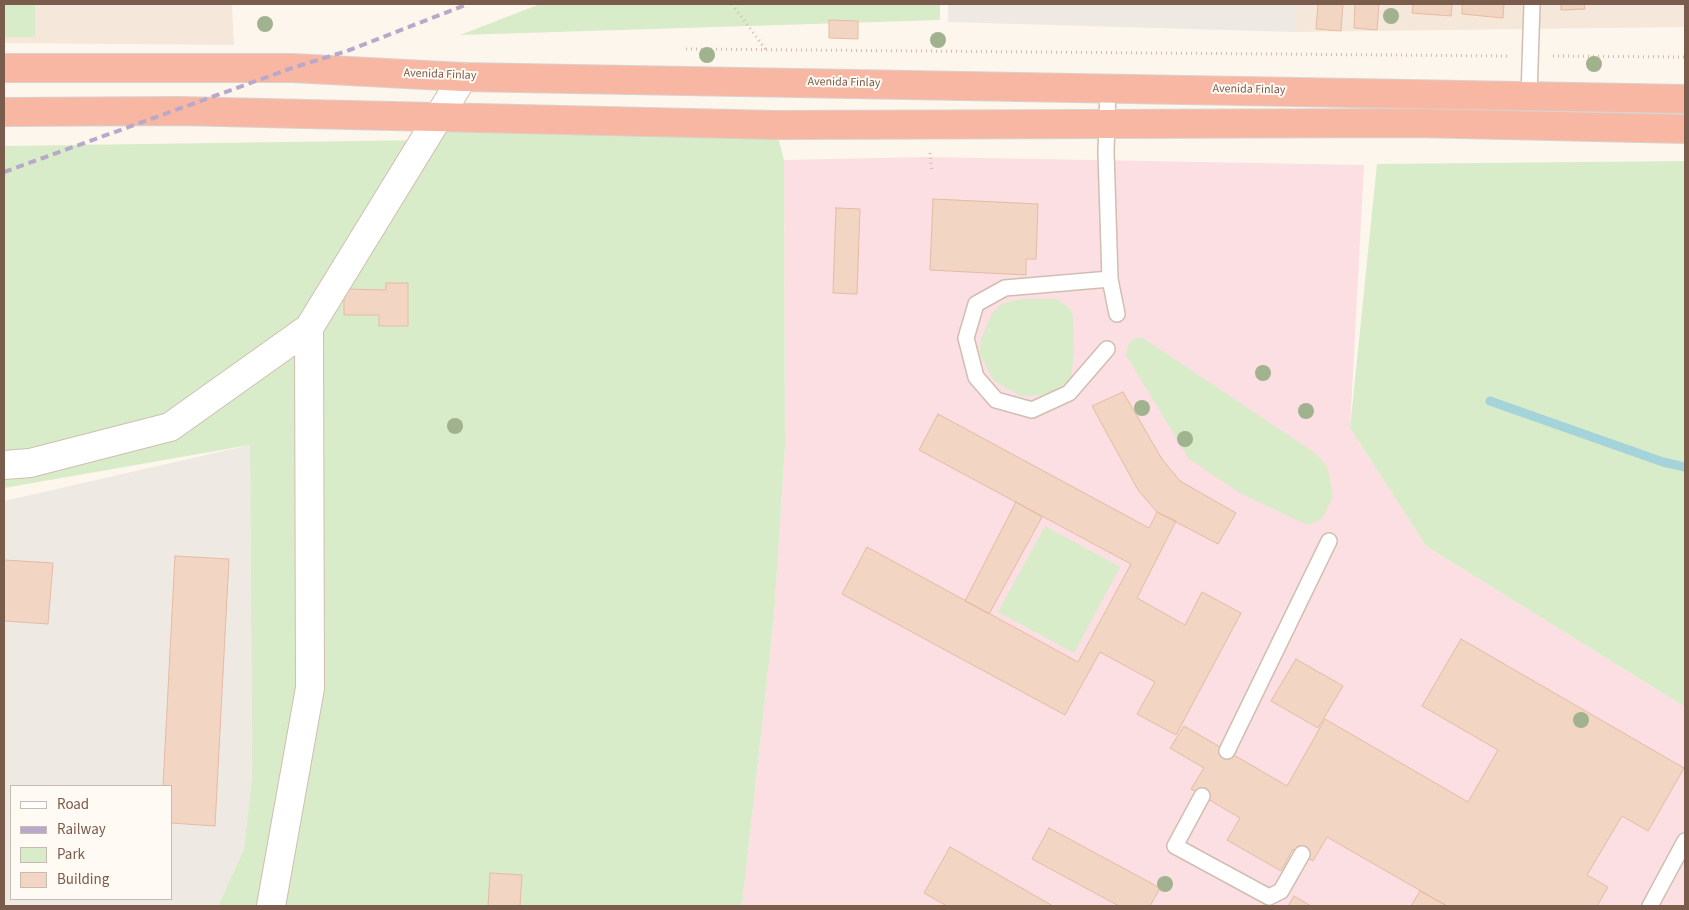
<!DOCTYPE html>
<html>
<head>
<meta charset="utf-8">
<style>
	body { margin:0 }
	#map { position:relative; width:1689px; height:910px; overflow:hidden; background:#fdf6ec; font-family:"Source Sans 3",sans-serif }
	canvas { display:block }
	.frame { position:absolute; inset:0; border:5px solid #7a5c4d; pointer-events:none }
	.legend { position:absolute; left:10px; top:785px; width:162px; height:115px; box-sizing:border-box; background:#fffaf3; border:1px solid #cabbb1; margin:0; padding:6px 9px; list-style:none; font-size:15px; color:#7a5c4d }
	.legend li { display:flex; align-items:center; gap:10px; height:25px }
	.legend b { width:25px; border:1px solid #cabbb1 }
</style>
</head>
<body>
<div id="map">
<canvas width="1689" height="910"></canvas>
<div class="frame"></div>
<ul class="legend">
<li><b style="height:6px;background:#fff"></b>Road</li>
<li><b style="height:6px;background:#b9a8c9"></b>Railway</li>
<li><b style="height:14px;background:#d8ecc9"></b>Park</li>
<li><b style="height:14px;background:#f3d5c3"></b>Building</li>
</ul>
</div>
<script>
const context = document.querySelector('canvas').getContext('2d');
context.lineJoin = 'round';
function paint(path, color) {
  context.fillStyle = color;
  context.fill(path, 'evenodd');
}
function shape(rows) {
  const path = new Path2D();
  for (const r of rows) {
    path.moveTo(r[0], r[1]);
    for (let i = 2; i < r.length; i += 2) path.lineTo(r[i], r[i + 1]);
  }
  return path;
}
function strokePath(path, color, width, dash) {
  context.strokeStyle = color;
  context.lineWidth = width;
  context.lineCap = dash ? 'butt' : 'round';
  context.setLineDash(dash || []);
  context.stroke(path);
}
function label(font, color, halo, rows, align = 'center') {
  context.font = font + ' "Source Sans 3",sans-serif';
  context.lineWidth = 4;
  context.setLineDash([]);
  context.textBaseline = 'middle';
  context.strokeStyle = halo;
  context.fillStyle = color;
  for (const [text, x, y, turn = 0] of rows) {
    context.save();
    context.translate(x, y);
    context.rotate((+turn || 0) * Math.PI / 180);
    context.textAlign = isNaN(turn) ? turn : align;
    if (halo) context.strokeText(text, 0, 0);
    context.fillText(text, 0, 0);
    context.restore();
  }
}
paint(shape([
	[4,4,232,4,234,45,4,43],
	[1295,4,1685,4,1685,27,1295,32]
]), '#f5e8da');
paint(shape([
	[948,4,1295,4,1295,32,948,22],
	[250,445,252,776,244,849,218,906,4,906,4,501],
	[11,786,171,786,171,899,11,899]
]), '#efe9e4');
paint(shape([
	[927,157,1364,165,1350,428,1426,546,1685,707,1685,906,742,906,774,617,785,447,784,160]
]), '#fbdfe3');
paint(shape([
	[4,4,35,4,35,37,4,37],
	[540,4,940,4,940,20,460,35],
	[439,118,775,125,784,160,785,447,774,617,742,906,218,906,244,849,252,776,250,445,4,488,4,146,426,140],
	[1685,161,1685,707,1426,546,1350,428,1377,164],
	[1024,299,1057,299,1070,309,1073,318,1074,353,1071,377,1061,387,1043,395,1021,396,994,381,980,354,981,339,992,313,1003,303],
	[1135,338,1143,338,1315,453,1328,468,1333,496,1322,519,1307,525,1240,493,1189,459,1126,355,1128,345],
	[1045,526,1120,567,1074,653,998,612]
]), '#d8ecc9');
strokePath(shape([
	[1490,401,1663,462,1685,467]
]), '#a5d3da', 9);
const building = shape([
	[1318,4,1343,4,1341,31,1316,29,1318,4],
	[1355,4,1379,4,1377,30,1354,28,1355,4],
	[1413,4,1452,4,1451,16,1412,13,1413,4],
	[1462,4,1504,4,1503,18,1462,14,1462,4],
	[1561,4,1584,4,1585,9,1561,10,1561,4],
	[829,20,858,21,858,39,829,38,829,20],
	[933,199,1038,204,1036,259,1026,259,1026,275,930,270,933,199],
	[836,208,860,209,857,294,833,293,836,208],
	[386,283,408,283,408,326,379,326,379,315,344,315,344,289,386,290,386,283],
	[1123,392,1162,459,1180,481,1236,513,1218,544,1157,512,1138,490,1092,406,1123,392],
	[938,414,1149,528,1157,512,1176,521,1137,598,1185,625,1202,592,1241,613,1176,735,1137,714,1155,682,1100,652,1065,715,842,594,867,547,1078,662,1131,564,919,450,938,414],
	[1016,502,1042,517,989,614,965,601,1016,502],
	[175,556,229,559,215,826,171,823,171,786,163,786,175,556],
	[4,560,53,563,48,624,4,621,4,560],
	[1461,639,1684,768,1648,831,1622,816,1587,875,1608,887,1597,906,1447,906,1327,837,1313,861,1293,849,1281,871,1227,840,1240,818,1191,789,1204,768,1170,748,1184,726,1287,786,1325,719,1468,802,1498,750,1422,706,1461,639],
	[1296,659,1343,686,1318,728,1271,701,1296,659],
	[1049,828,1160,888,1150,906,1119,906,1032,859,1049,828],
	[950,847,1053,906,947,906,924,893,950,847],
	[490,873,522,875,520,906,488,906,490,873],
	[1420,891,1447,906,1411,906,1420,891],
	[1294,896,1311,906,1288,906,1294,896]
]);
paint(building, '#f3d5c3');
strokePath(building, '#e6bba3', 1);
const lane = shape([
	[1108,87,1106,152,1110,279,1117,314],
	[1529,96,1532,4],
	[1107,349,1069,393,1032,410,996,400,976,377,966,338,976,304,1005,288,1110,279],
	[1227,751,1329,541],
	[1202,796,1175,846,1269,897,1281,891,1302,854],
	[1650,906,1685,841]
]);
const street = shape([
	[4,465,30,463,170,427,309,328],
	[271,906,310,688,309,328,463,77]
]);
const highway = shape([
	[4,68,292,68,463,77,1685,99],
	[4,112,179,111,775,125,1416,123,1685,129]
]);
strokePath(lane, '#d1beb0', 18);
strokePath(street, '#d1beb0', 30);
strokePath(highway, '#dad1cd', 30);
strokePath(shape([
	[732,4,766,50],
	[686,49,1507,56],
	[1553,56,1685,57],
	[930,153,932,172]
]), '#d9b8a5', 3, [1, 4]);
strokePath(lane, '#fff', 15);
strokePath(street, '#fff', 28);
strokePath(highway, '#f7b7a3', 28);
strokePath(shape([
	[4,172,292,68,347,51,468,4]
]), '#b9a8c9', 4, [8, 5]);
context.fillStyle = '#a0b28e';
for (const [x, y] of [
	[1391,16],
	[265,24],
	[938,40],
	[707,55],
	[1594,64],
	[1263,373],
	[1142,408],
	[1306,411],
	[455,426],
	[1185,439],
	[1581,720],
	[1165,884]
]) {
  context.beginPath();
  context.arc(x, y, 8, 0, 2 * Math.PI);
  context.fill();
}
label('12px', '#7a5c4d', '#fffaf3', [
	["Avenida Finlay",440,75,2],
	["Avenida Finlay",844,83,1],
	["Avenida Finlay",1249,90,1]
]);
</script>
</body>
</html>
